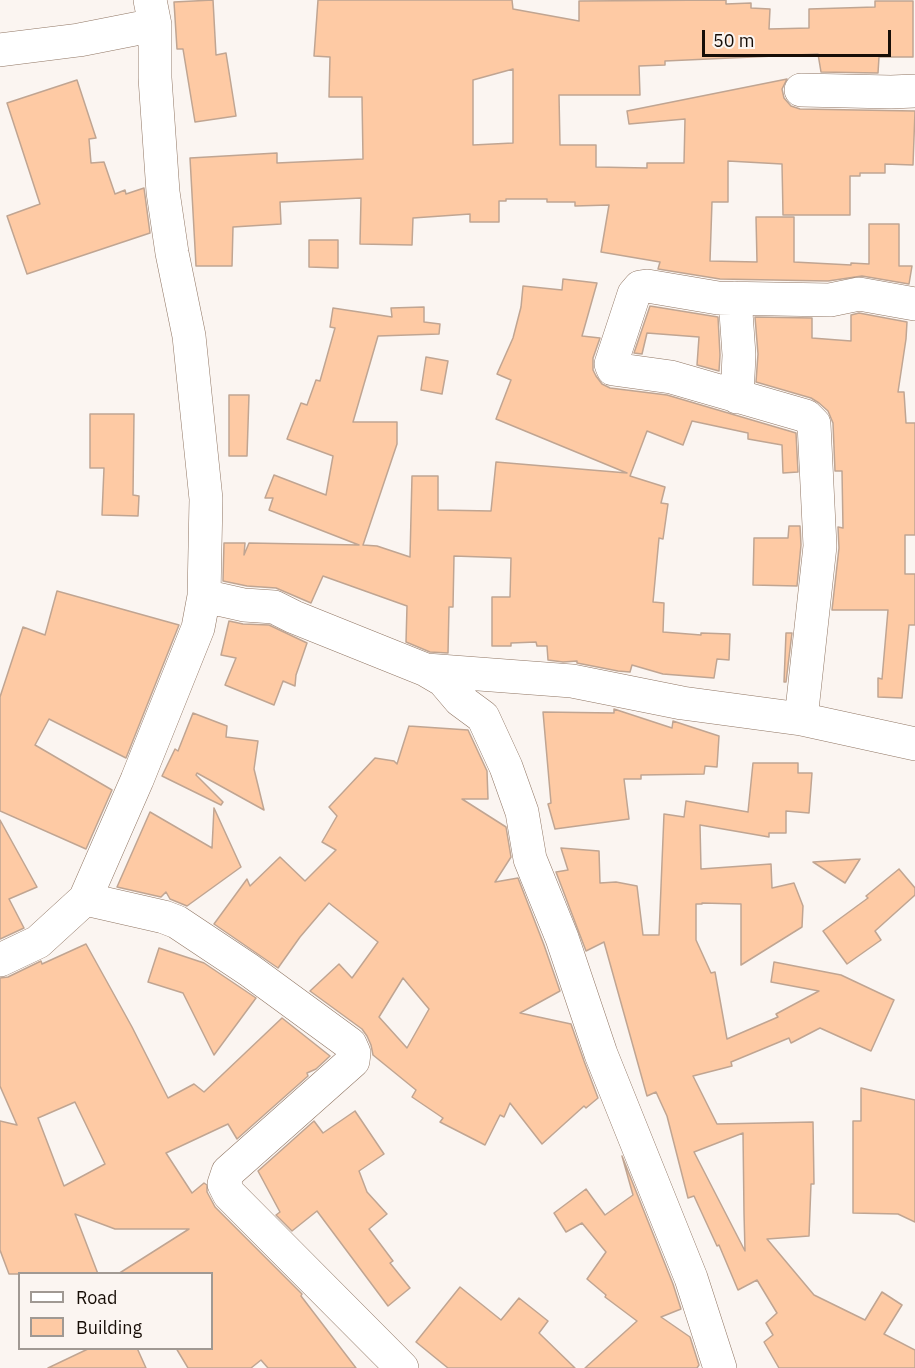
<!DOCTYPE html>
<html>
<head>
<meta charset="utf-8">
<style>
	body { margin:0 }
	#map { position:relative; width:915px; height:1368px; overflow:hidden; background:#fbf5f1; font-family:"IBM Plex Sans",sans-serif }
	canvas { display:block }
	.legend { position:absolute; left:18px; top:1272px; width:195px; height:78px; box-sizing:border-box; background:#fbf5f1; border:2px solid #a09993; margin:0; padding:8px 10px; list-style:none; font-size:18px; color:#170e07 }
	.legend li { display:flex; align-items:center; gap:12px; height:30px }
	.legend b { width:30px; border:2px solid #a09993 }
	.scale { position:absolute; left:702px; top:30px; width:189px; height:27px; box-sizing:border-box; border:3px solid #170e07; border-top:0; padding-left:8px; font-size:18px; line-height:21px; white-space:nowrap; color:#170e07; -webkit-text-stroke:4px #fbf5f1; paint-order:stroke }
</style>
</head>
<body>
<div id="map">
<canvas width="915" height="1368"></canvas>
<ul class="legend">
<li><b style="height:8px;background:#fff"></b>Road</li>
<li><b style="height:16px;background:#fecaa4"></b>Building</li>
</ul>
<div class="scale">50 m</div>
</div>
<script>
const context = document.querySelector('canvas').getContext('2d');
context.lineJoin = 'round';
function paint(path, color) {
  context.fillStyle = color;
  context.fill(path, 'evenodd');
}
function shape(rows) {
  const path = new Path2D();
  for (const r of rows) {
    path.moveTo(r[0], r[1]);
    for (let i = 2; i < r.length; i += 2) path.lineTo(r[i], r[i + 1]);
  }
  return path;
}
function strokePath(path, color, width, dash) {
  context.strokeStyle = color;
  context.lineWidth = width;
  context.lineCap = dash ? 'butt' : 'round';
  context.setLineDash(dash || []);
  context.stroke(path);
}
const building = shape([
	[213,0,216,55,226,53,236,116,195,122,183,49,177,49,174,2,213,0],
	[318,0,512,0,513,9,579,21,579,1,726,0,726,4,751,3,751,8,770,9,769,29,809,28,809,9,875,7,875,1,913,1,913,57,879,57,878,73,821,72,818,54,665,61,665,65,639,66,640,95,559,95,560,145,596,145,596,167,647,168,647,163,684,163,685,119,629,124,627,111,787,79,782,89,784,98,791,106,800,109,915,111,913,165,885,164,885,173,860,173,860,176,850,176,850,215,783,215,782,164,728,161,728,202,712,202,710,261,757,262,756,217,794,217,794,262,851,265,851,263,869,264,869,224,899,224,899,266,912,266,909,284,862,276,828,281,720,279,658,269,660,262,601,252,609,205,575,206,575,202,547,202,547,199,506,199,506,201,499,201,499,222,470,222,470,214,413,218,412,245,360,244,361,198,280,202,281,224,233,227,232,266,196,266,190,158,277,153,277,163,363,159,362,97,329,97,330,57,314,56,318,0],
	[513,69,513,143,473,145,473,80,513,69],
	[77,80,96,138,89,139,91,163,104,162,115,194,125,190,126,194,144,188,150,233,27,274,7,216,40,204,7,103,77,80],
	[309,240,338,240,338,268,309,267,309,240],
	[563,279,597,283,582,336,600,338,593,358,593,370,596,376,602,384,610,388,667,395,796,433,798,472,783,473,782,445,748,439,748,433,692,421,683,445,647,431,630,476,665,487,661,503,668,504,663,539,659,538,653,602,664,603,663,632,701,635,701,633,730,634,729,660,717,659,714,678,663,674,632,665,630,672,618,671,577,663,577,661,563,662,548,660,547,646,537,646,536,642,511,643,511,646,492,646,492,597,510,597,511,558,454,556,453,607,449,607,448,653,430,652,406,642,407,606,323,576,311,603,276,588,247,586,223,581,224,543,245,543,244,555,249,543,359,545,269,510,273,498,265,498,274,475,326,495,333,456,287,439,301,403,307,405,316,380,320,381,335,328,330,327,333,308,392,317,391,308,424,307,424,322,440,324,439,334,378,336,353,422,397,422,397,444,363,545,377,546,410,557,412,476,438,476,438,510,491,511,496,462,627,473,496,419,511,380,497,374,513,338,521,307,523,286,562,290,563,279],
	[650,306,718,317,720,355,719,371,697,365,699,337,647,333,642,354,634,353,650,306],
	[859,313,907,322,906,339,898,392,904,392,906,423,915,423,915,535,905,535,905,574,915,574,915,625,909,625,902,698,878,697,878,678,882,679,888,610,832,610,839,548,838,527,843,528,842,471,835,471,833,423,828,411,819,403,811,398,756,382,758,354,755,317,812,318,812,338,851,341,851,315,859,313],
	[426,357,448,361,442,394,421,390,426,357],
	[229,395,249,395,247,456,229,456,229,395],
	[90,414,134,414,133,495,139,496,138,516,102,515,104,468,90,468,90,414],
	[789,526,800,526,801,545,797,586,753,585,754,538,788,538,789,526],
	[57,591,179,625,126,758,49,719,35,745,112,790,86,849,0,811,0,697,23,627,45,635,57,591],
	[229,621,243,624,269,625,307,643,296,675,295,686,283,681,274,705,225,685,236,658,221,655,229,621],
	[786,633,792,633,786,682,784,682,786,633],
	[614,709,672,728,673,721,719,736,717,767,705,766,704,774,641,775,641,779,624,779,629,819,555,829,548,804,551,803,543,712,614,713,614,709],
	[193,713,227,726,226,737,258,741,254,769,264,810,197,773,196,775,223,802,221,805,162,776,175,749,178,751,193,713],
	[409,726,468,730,487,771,488,799,462,799,506,827,511,857,495,882,518,878,544,945,560,991,520,1013,571,1024,584,1061,598,1098,586,1108,584,1106,542,1144,510,1103,504,1117,500,1115,485,1145,440,1122,443,1118,412,1097,416,1090,373,1055,371,1045,367,1036,362,1029,310,991,339,964,352,978,378,942,329,903,300,937,278,968,214,924,247,879,250,886,280,857,305,881,336,850,322,842,337,816,329,807,375,758,394,761,397,764,409,726],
	[403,978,429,1009,407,1048,379,1017,403,978],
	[753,763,798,763,798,773,812,773,809,813,786,811,786,833,769,833,769,837,700,825,701,869,771,864,772,888,794,883,803,906,802,927,741,965,741,904,702,903,702,904,696,904,696,940,711,973,715,972,727,1039,778,1017,776,1014,819,991,771,982,774,962,841,975,894,1000,871,1051,820,1028,791,1043,789,1038,731,1062,732,1066,693,1076,717,1124,813,1122,814,1184,811,1184,809,1236,767,1239,814,1295,865,1320,882,1292,902,1305,884,1334,915,1350,915,1368,779,1368,764,1342,773,1335,766,1323,777,1313,757,1280,738,1290,719,1245,717,1246,694,1196,688,1198,667,1116,656,1092,647,1096,604,942,586,951,556,872,568,870,561,848,599,851,600,883,616,882,637,886,643,935,659,935,664,814,684,817,686,801,748,812,753,763],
	[743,1133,744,1213,745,1251,694,1152,743,1133],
	[214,808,241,867,187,906,170,899,166,892,161,897,117,887,150,812,212,848,214,808],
	[0,820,37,887,9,899,24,928,0,939,0,820],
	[860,859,845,883,813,862,860,859],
	[899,869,915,888,915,895,875,931,881,940,847,964,823,931,868,898,866,896,899,869],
	[86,944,132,1027,168,1098,194,1084,204,1092,282,1018,330,1056,316,1069,307,1073,308,1076,237,1139,228,1124,166,1153,192,1193,204,1183,207,1185,207,1192,215,1207,302,1294,301,1296,356,1368,268,1368,261,1360,251,1368,188,1368,176,1348,212,1348,212,1274,118,1274,189,1229,115,1229,75,1214,98,1274,9,1274,0,1250,0,1121,17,1125,0,1086,0,978,8,977,41,961,42,964,86,944],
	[75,1102,105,1164,64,1186,38,1118,75,1102],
	[159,948,204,963,256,998,214,1055,183,993,148,982,159,948],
	[861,1088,915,1100,915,1222,898,1214,853,1213,853,1121,861,1121,861,1088],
	[355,1111,384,1154,359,1171,367,1192,387,1214,369,1229,393,1261,390,1263,410,1288,388,1306,317,1211,292,1231,276,1215,280,1212,258,1171,314,1121,323,1133,355,1111],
	[622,1156,673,1284,681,1309,661,1317,690,1337,699,1365,697,1368,585,1368,637,1321,605,1297,606,1295,587,1279,606,1252,582,1223,566,1232,554,1213,586,1189,605,1215,633,1195,622,1156],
	[460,1287,501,1320,519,1298,548,1321,539,1333,575,1368,448,1368,416,1342,460,1287],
	[90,1348,137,1348,146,1368,48,1368,90,1348]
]);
paint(building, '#fecaa4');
strokePath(building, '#c0a592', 1.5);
const minor = shape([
	[150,0,155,25,155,78,163,192,172,253,189,336,206,499,204,596,244,605,274,607,294,617,426,670,443,680,460,700,483,717,506,767,522,812,530,859,562,938,601,1054,691,1278,720,1368],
	[0,50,79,40,155,25],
	[801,90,891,92,915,91],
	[735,298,739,355,737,397],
	[426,670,572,681,682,703,801,719,915,744],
	[801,719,820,546,814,424,806,416,671,377,613,369,611,364,634,294,640,287,647,286,718,298,830,300,859,294,915,304],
	[85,899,164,917,177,922,249,970,350,1044,354,1053,353,1061,228,1172,224,1184,229,1194,402,1368],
	[0,960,38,942,85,899,137,780,198,628,204,596]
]);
strokePath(minor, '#907664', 34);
strokePath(minor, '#fff', 33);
</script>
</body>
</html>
